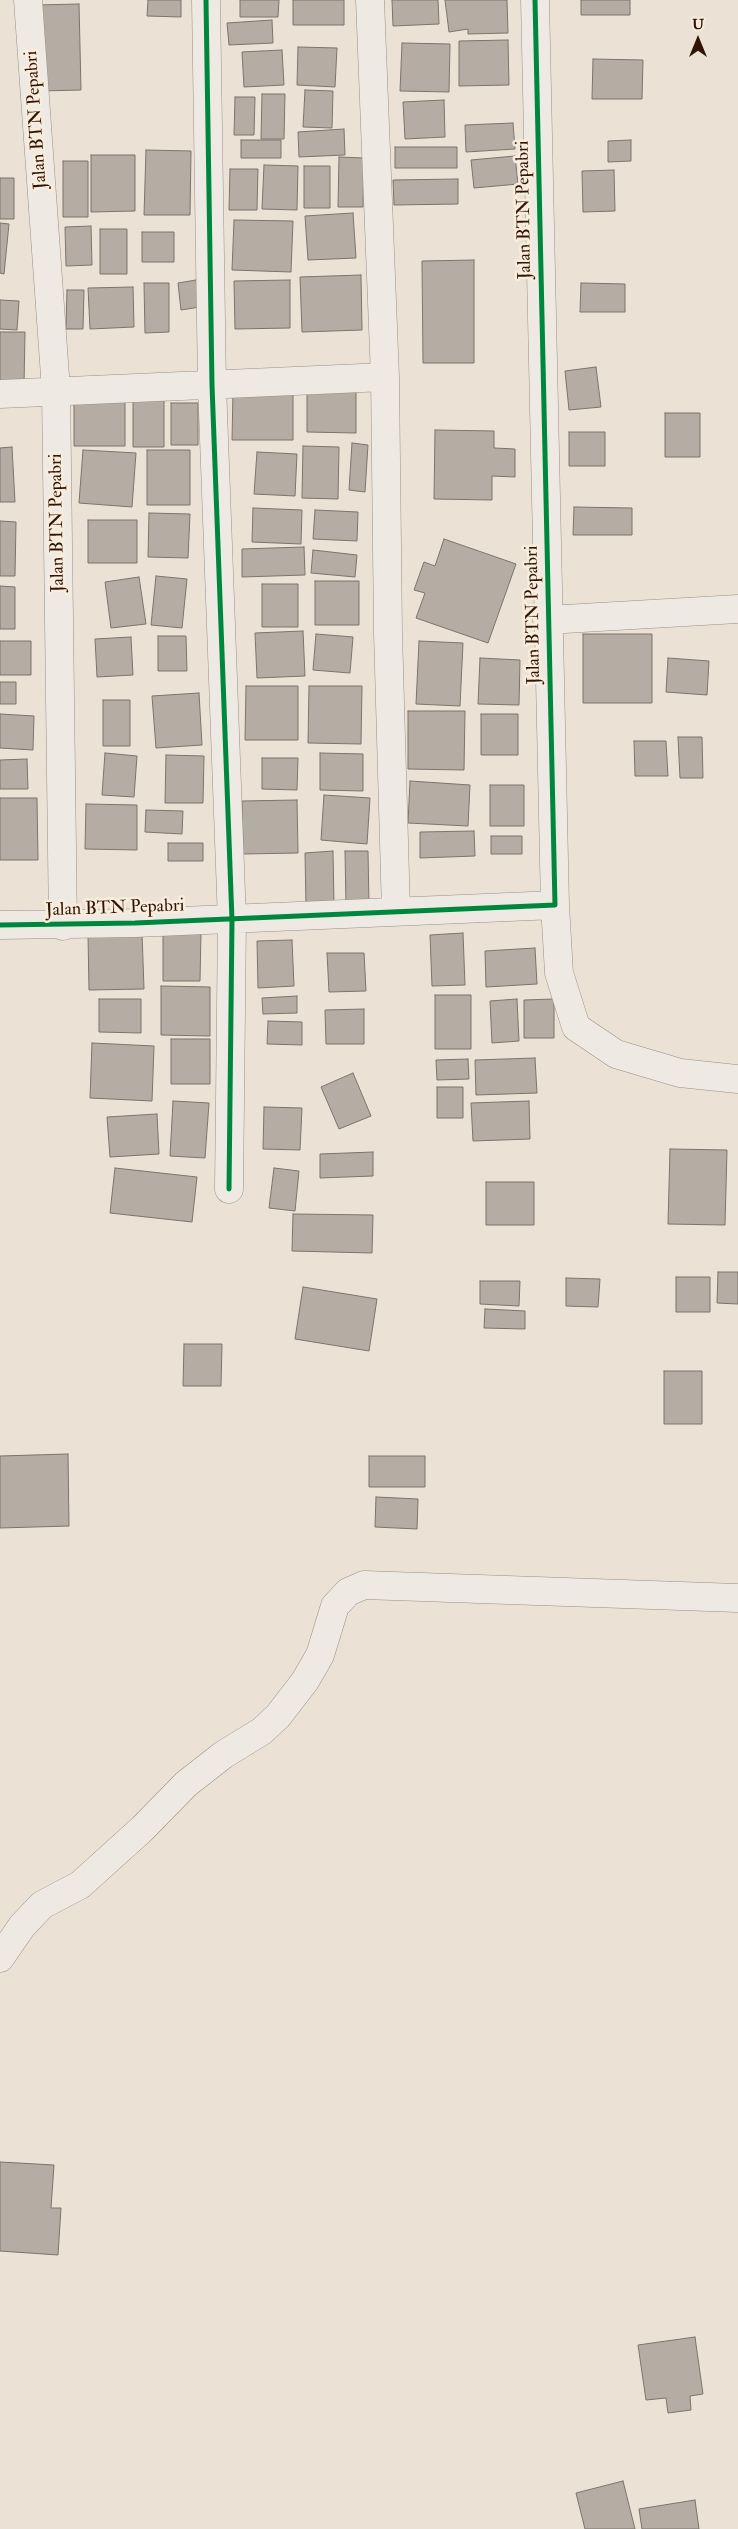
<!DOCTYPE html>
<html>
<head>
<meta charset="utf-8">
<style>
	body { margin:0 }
	#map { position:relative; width:738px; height:2529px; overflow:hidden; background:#ebe2d5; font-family:"IM FELL Double Pica",serif }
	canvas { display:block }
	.north { position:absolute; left:673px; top:15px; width:50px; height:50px; -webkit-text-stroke:4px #f8eddd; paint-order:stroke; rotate:0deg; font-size:14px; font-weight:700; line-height:20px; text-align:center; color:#301507 }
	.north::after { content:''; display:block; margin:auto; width:18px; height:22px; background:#301507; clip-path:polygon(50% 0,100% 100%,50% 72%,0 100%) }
</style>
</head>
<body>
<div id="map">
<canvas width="738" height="2529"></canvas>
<div class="north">U</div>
</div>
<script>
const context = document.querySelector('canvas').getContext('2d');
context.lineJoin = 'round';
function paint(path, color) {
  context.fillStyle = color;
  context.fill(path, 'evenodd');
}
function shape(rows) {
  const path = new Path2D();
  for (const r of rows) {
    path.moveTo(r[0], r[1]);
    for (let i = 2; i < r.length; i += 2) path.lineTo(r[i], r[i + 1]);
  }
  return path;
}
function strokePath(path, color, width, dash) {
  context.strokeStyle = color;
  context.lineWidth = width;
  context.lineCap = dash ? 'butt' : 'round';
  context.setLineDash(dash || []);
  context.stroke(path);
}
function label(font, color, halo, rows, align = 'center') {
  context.font = font + ' "IM FELL Double Pica",serif';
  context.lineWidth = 5;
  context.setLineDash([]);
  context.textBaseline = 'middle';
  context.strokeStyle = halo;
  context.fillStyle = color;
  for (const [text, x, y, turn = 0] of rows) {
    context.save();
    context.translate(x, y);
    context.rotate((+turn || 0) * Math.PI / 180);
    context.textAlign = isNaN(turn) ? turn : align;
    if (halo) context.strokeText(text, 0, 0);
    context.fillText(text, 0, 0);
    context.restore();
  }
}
const building = shape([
	[148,0,181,0,181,17,147,16,148,0],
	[240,0,279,0,278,17,240,17,240,0],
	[293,0,344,0,344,25,293,25,293,0],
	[392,0,438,0,439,24,393,26,392,0],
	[445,0,507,0,508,33,468,34,468,29,449,32,445,0],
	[581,0,630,0,630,15,581,15,581,0],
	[79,4,81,90,40,91,37,5,79,4],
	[272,20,273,43,229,45,227,23,272,20],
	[508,40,509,85,459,86,459,41,508,40],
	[402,43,450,44,449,92,400,91,402,43],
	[298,47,337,48,335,87,297,85,298,47],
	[282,50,284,85,244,87,242,52,282,50],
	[593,59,643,60,642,99,592,99,593,59],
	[305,90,333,91,332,128,303,127,305,90],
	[262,94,285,94,284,139,261,139,262,94],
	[235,97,255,97,254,135,234,135,235,97],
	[444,100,445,137,405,139,403,102,444,100],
	[513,123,515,149,466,152,465,125,513,123],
	[344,129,345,155,299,157,298,132,344,129],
	[241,140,281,140,281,158,241,158,241,140],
	[631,140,631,161,608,162,608,141,631,140],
	[395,147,457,147,457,168,395,168,395,147],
	[146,150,191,151,190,215,144,215,146,150],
	[91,155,135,155,135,211,91,212,91,155],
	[515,156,518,184,474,188,471,160,515,156],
	[339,157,364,158,363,207,338,207,339,157],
	[63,161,88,161,88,217,63,217,63,161],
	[264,165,298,166,297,210,262,209,264,165],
	[304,166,330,166,330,208,304,208,304,166],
	[230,169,258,169,257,210,229,210,230,169],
	[614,170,615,211,583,212,582,171,614,170],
	[0,178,14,178,14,219,0,219,0,178],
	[458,179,458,204,394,205,393,180,458,179],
	[353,213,356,258,308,260,305,216,353,213],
	[234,220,293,221,291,272,232,270,234,220],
	[0,223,9,224,4,274,0,273,0,223],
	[91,226,92,265,66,266,65,227,91,226],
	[100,229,127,229,127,274,100,274,100,229],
	[142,232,174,232,174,262,142,262,142,232],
	[474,260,474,363,423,363,422,261,474,260],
	[361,275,362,330,302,332,300,277,361,275],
	[196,280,200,307,181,310,178,283,196,280],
	[290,280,290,328,235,329,234,281,290,280],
	[144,283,169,283,169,332,145,333,144,283],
	[581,283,625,284,625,312,580,312,581,283],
	[133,287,134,327,90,329,88,288,133,287],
	[67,290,84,290,83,329,66,329,67,290],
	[0,300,19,301,17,330,0,329,0,300],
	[0,332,25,332,24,386,0,385,0,332],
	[596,367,601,407,569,410,565,371,596,367],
	[307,388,356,389,356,433,307,432,307,388],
	[233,391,293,392,293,440,232,440,233,391],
	[74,392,125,392,125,446,74,446,74,392],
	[164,398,164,447,133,447,133,399,164,398],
	[171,403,198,403,198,445,171,445,171,403],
	[665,413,700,413,700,457,665,457,665,413],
	[435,430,494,431,494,448,515,449,515,477,492,476,492,500,434,499,435,430],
	[569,432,605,432,605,466,569,466,569,432],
	[352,443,368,445,365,492,349,490,352,443],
	[303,446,339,447,338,499,302,498,303,446],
	[12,447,15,502,0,502,0,448,12,447],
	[83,450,136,453,132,507,79,503,83,450],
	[147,450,190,450,190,505,147,505,147,450],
	[257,452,297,454,295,496,254,494,257,452],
	[574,507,632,508,632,535,573,535,574,507],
	[253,508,302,510,301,544,252,542,253,508],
	[315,510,358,512,357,541,313,539,315,510],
	[149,513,190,514,188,558,148,557,149,513],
	[88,520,137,520,137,563,88,563,88,520],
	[0,521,16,522,15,576,0,576,0,521],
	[444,539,516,564,488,643,416,618,425,593,414,590,424,562,435,566,444,539],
	[304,547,305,575,242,577,242,549,304,547],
	[313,550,357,555,355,577,311,573,313,550],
	[156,576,187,579,182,628,151,625,156,576],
	[139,577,146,624,111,628,105,582,139,577],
	[315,581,359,581,359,625,315,625,315,581],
	[262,584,298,584,298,627,262,627,262,584],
	[0,586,15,587,15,629,0,629,0,586],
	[303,631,305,676,257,678,255,633,303,631],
	[316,634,353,637,350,673,313,670,316,634],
	[583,634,652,634,652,703,583,703,583,634],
	[158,636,186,636,187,671,158,671,158,636],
	[131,637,133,675,97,677,95,639,131,637],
	[0,641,31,641,31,675,0,675,0,641],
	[419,641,463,643,460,706,416,704,419,641],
	[480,658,520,660,519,705,478,704,480,658],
	[668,658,709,661,707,695,666,692,668,658],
	[0,682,16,682,16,704,0,704,0,682],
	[246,686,298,686,298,740,245,740,246,686],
	[309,686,362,686,361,744,308,743,309,686],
	[199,693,202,745,156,748,152,696,199,693],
	[103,700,130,700,130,746,103,746,103,700],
	[408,711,465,711,464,770,408,769,408,711],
	[0,714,34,716,33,750,0,748,0,714],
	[481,714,518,714,518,755,481,755,481,714],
	[678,737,702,737,703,778,680,778,678,737],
	[634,741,666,741,668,776,635,776,634,741],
	[105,753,137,756,134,797,102,795,105,753],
	[320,753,363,754,363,791,320,790,320,753],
	[166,755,204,756,203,803,165,803,166,755],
	[262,758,298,758,297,790,262,789,262,758],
	[27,759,28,789,0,789,0,760,27,759],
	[410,781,470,785,468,826,408,823,410,781],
	[490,785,524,785,524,826,490,826,490,785],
	[324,795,370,798,367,844,321,840,324,795],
	[0,798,37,798,38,860,0,860,0,798],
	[297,800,298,853,243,854,242,801,297,800],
	[86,804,137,805,137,850,85,849,86,804],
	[146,810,183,811,182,834,145,832,146,810],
	[474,831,475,856,420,858,420,832,474,831],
	[491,836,522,836,522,854,491,854,491,836],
	[168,843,203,843,203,861,168,861,168,843],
	[333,851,334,905,306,906,305,853,333,851],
	[345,851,368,851,369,905,346,905,345,851],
	[163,931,201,931,200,981,163,981,163,931],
	[142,933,144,989,89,990,88,935,142,933],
	[463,933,465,985,432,986,430,935,463,933],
	[292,940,294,986,258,988,257,941,292,940],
	[535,948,537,984,486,987,485,951,535,948],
	[327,953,364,953,366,991,329,992,327,953],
	[161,986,210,987,210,1036,161,1035,161,986],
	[435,995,471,995,471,1049,435,1049,435,995],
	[297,996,297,1013,263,1014,262,998,297,996],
	[99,999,141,999,141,1033,99,1032,99,999],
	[517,999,519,1041,492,1043,490,1001,517,999],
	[554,999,554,1038,524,1038,524,1000,554,999],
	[364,1009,364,1044,326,1044,325,1010,364,1009],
	[268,1021,302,1022,302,1045,267,1044,268,1021],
	[171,1039,210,1039,210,1084,171,1084,171,1039],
	[92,1043,154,1046,152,1101,90,1098,92,1043],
	[535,1058,537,1093,476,1095,475,1060,535,1058],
	[468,1059,469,1079,437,1080,436,1060,468,1059],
	[353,1073,371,1116,339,1129,321,1087,353,1073],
	[437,1087,463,1087,463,1118,437,1118,437,1087],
	[173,1101,209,1103,205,1158,170,1156,173,1101],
	[529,1101,530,1139,473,1141,471,1103,529,1101],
	[264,1107,302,1108,300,1150,263,1149,264,1107],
	[157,1114,159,1154,110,1157,107,1117,157,1114],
	[670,1149,727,1150,725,1225,668,1224,670,1149],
	[373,1152,373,1176,320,1178,320,1154,373,1152],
	[115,1168,197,1177,192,1222,110,1213,115,1168],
	[274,1168,299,1171,295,1211,269,1208,274,1168],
	[486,1182,534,1182,534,1225,486,1225,486,1182],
	[293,1214,373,1215,372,1253,292,1251,293,1214],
	[718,1272,738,1272,738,1304,717,1303,718,1272],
	[676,1277,710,1277,710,1312,676,1312,676,1277],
	[566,1278,600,1279,598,1307,566,1306,566,1278],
	[480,1281,520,1281,519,1306,480,1304,480,1281],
	[303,1287,377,1299,369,1351,295,1339,303,1287],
	[485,1309,525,1311,525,1329,484,1328,485,1309],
	[184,1344,222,1344,221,1386,183,1386,184,1344],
	[664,1371,702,1371,702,1424,664,1424,664,1371],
	[68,1454,69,1526,0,1528,0,1456,68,1454],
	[369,1456,425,1456,425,1487,369,1487,369,1456],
	[376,1497,418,1499,417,1529,375,1527,376,1497],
	[0,2162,54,2165,51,2208,61,2208,58,2255,0,2251,0,2162],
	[695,2337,703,2394,690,2396,691,2410,668,2413,666,2398,646,2400,638,2345,695,2337],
	[623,2481,635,2529,585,2529,576,2493,623,2481],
	[695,2500,699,2529,642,2529,639,2509,695,2500]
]);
paint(building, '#b5ada3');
strokePath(building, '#7d736b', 1);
const minor = shape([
	[28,0,56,390,63,926],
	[206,0,212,385,232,920,229,1189],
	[370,0,385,377,388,633,396,911],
	[0,394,385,377],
	[547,620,738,609],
	[555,905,559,973,576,1027,616,1054,680,1073,738,1079],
	[0,925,135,923,555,905,535,0],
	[0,1958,22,1926,42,1905,80,1885,142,1829,186,1784,223,1755,262,1731,278,1716,305,1681,320,1655,335,1606,348,1592,364,1585,738,1598]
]);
strokePath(minor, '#988f86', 29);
strokePath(minor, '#eeeae3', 28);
strokePath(shape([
	[206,0,212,385,232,920,229,1189],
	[0,925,135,923,555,905,535,0]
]), '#00873e', 5);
label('18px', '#301507', '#f8eddd', [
	["Jalan BTN Pepabri",37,120,-94],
	["Jalan BTN Pepabri",525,210,-91],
	["Jalan BTN Pepabri",58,523,-91],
	["Jalan BTN Pepabri",534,615,-91],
	["Jalan BTN Pepabri",115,909,-2]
]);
</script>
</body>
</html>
